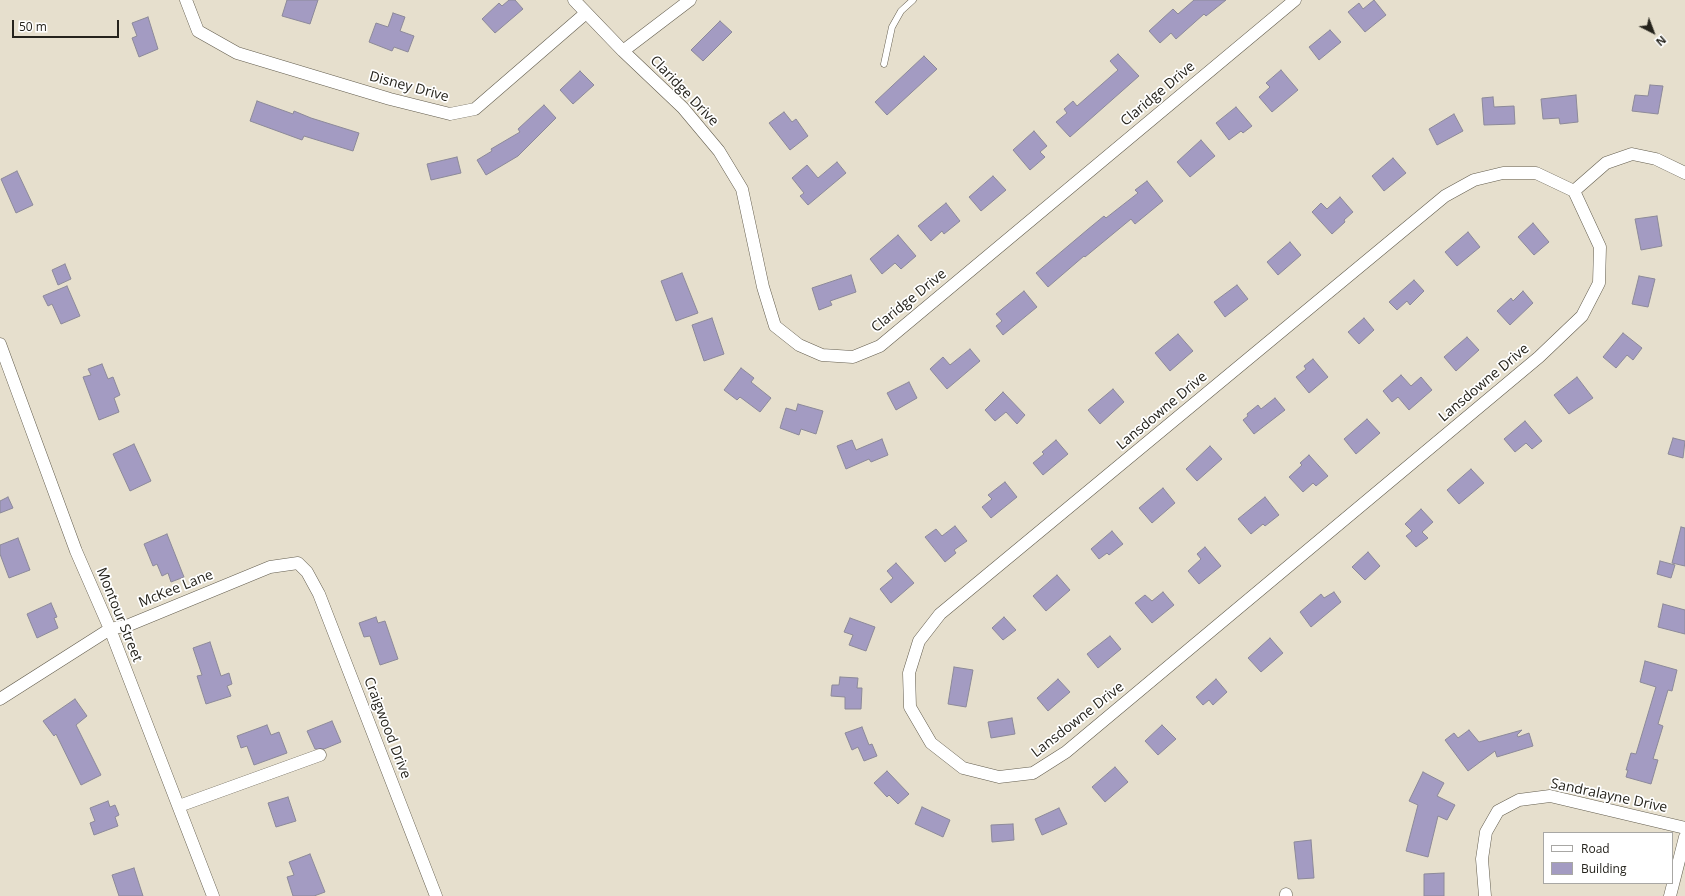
<!DOCTYPE html>
<html>
<head>
<meta charset="utf-8">
<style>
	body { margin:0 }
	#map { position:relative; width:1685px; height:896px; overflow:hidden; background:#e6dfcd; font-family:"Open Sans",sans-serif }
	canvas { display:block }
	.legend { position:absolute; left:1543px; top:832px; width:130px; height:52px; box-sizing:border-box; background:#fff; border:1px solid #a8a7a4; margin:0; padding:5px 7px; list-style:none; font-size:12px; color:#25231c }
	.legend li { display:flex; align-items:center; gap:8px; height:20px }
	.legend b { width:20px; border:1px solid #a8a7a4 }
	.north { position:absolute; left:1633px; top:12px; width:40px; height:40px; -webkit-text-stroke:3px #fff; paint-order:stroke; rotate:138deg; font-size:11px; font-weight:700; line-height:16px; text-align:center; color:#25231c }
	.north::after { content:''; display:block; margin:auto; width:14px; height:18px; background:#25231c; clip-path:polygon(50% 0,100% 100%,50% 72%,0 100%) }
	.scale { position:absolute; left:12px; top:20px; width:107px; height:18px; box-sizing:border-box; border:2px solid #25231c; border-top:0; padding-left:5px; font-size:12px; line-height:14px; white-space:nowrap; color:#25231c; -webkit-text-stroke:3px #fff; paint-order:stroke }
</style>
</head>
<body>
<div id="map">
<canvas width="1685" height="896"></canvas>
<ul class="legend">
<li><b style="height:5px;background:#fff"></b>Road</li>
<li><b style="height:11px;background:#a39bc2"></b>Building</li>
</ul>
<div class="north">N</div>
<div class="scale">50 m</div>
</div>
<script>
const context = document.querySelector('canvas').getContext('2d');
context.lineJoin = 'round';
function paint(path, color) {
  context.fillStyle = color;
  context.fill(path, 'evenodd');
}
function shape(rows) {
  const path = new Path2D();
  for (const r of rows) {
    path.moveTo(r[0], r[1]);
    for (let i = 2; i < r.length; i += 2) path.lineTo(r[i], r[i + 1]);
  }
  return path;
}
function strokePath(path, color, width, dash) {
  context.strokeStyle = color;
  context.lineWidth = width;
  context.lineCap = dash ? 'butt' : 'round';
  context.setLineDash(dash || []);
  context.stroke(path);
}
function label(font, color, halo, rows, align = 'center') {
  context.font = font + ' "Open Sans",sans-serif';
  context.lineWidth = 3.5;
  context.setLineDash([]);
  context.textBaseline = 'middle';
  context.strokeStyle = halo;
  context.fillStyle = color;
  for (const [text, x, y, turn = 0] of rows) {
    context.save();
    context.translate(x, y);
    context.rotate((+turn || 0) * Math.PI / 180);
    context.textAlign = isNaN(turn) ? turn : align;
    if (halo) context.strokeText(text, 0, 0);
    context.fillText(text, 0, 0);
    context.restore();
  }
}
const building = shape([
	[287,0,318,0,310,24,282,16,287,0],
	[509,0,515,0,523,9,495,33,482,19,499,3,502,6,509,0],
	[1194,0,1226,0,1206,16,1204,14,1176,39,1171,33,1160,43,1149,31,1173,9,1178,14,1194,0],
	[1374,0,1386,15,1365,32,1348,12,1359,3,1363,9,1374,0],
	[393,13,405,17,400,31,414,36,408,52,394,47,392,51,369,42,376,23,388,27,393,13],
	[148,17,158,49,139,57,132,38,137,36,132,23,148,17],
	[720,21,732,32,703,61,691,50,720,21],
	[1330,30,1341,42,1319,60,1309,47,1330,30],
	[1118,54,1139,76,1070,137,1056,122,1067,113,1064,109,1073,101,1077,106,1118,70,1110,61,1118,54],
	[924,56,937,69,887,115,875,102,924,56],
	[1281,70,1298,90,1272,112,1259,97,1270,87,1266,83,1281,70],
	[580,71,594,85,573,104,560,90,580,71],
	[1650,85,1663,86,1658,114,1632,111,1635,95,1648,96,1650,85],
	[1576,95,1578,122,1560,124,1559,118,1543,119,1541,99,1576,95],
	[1493,97,1494,107,1514,106,1515,124,1484,125,1482,98,1493,97],
	[257,101,293,114,294,111,311,118,359,133,353,151,304,136,302,140,250,121,257,101],
	[544,105,556,118,518,156,486,175,477,160,492,151,491,149,520,132,518,129,544,105],
	[1236,107,1252,126,1243,133,1241,131,1229,140,1216,123,1236,107],
	[784,112,792,122,796,119,808,136,790,150,769,123,784,112],
	[1454,114,1463,131,1437,145,1429,129,1454,114],
	[1034,131,1047,146,1040,152,1045,157,1030,170,1013,150,1034,131],
	[1201,140,1215,156,1190,177,1177,162,1201,140],
	[457,157,461,173,431,180,427,164,457,157],
	[1393,158,1406,173,1384,191,1372,176,1393,158],
	[837,162,846,173,808,205,800,196,804,193,792,178,807,165,818,178,837,162],
	[17,171,33,205,16,213,1,179,17,171],
	[993,176,1006,190,981,211,969,197,993,176],
	[1147,181,1163,201,1135,224,1131,219,1085,257,1084,256,1048,287,1036,273,1087,230,1104,216,1106,218,1138,193,1135,190,1147,181],
	[1340,197,1353,212,1344,220,1345,222,1332,234,1312,212,1321,203,1327,209,1340,197],
	[946,203,960,221,944,234,942,231,931,241,918,226,946,203],
	[1657,216,1662,246,1641,250,1635,219,1657,216],
	[1533,223,1549,242,1534,255,1518,237,1533,223],
	[1468,232,1480,247,1457,266,1445,252,1468,232],
	[898,235,916,256,901,269,895,263,882,274,870,259,898,235],
	[1290,242,1301,255,1278,275,1267,262,1290,242],
	[65,264,71,279,58,285,52,270,65,264],
	[682,273,698,313,676,321,661,281,682,273],
	[851,275,856,292,830,301,832,305,819,310,812,288,851,275],
	[1639,276,1655,279,1648,307,1632,304,1639,276],
	[1414,280,1424,291,1410,305,1407,301,1397,310,1389,302,1414,280],
	[1237,285,1248,299,1225,317,1214,302,1237,285],
	[67,286,80,316,61,324,52,304,48,306,43,296,67,286],
	[1024,291,1037,307,1003,335,996,326,1002,321,996,314,1024,291],
	[1523,291,1533,303,1510,325,1497,311,1511,298,1513,301,1523,291],
	[712,318,724,354,704,361,692,325,712,318],
	[1364,318,1374,330,1359,344,1348,332,1364,318],
	[1623,333,1642,348,1633,360,1627,355,1616,368,1603,357,1623,333],
	[1178,334,1193,351,1170,371,1155,353,1178,334],
	[1467,337,1479,350,1456,371,1444,357,1467,337],
	[970,349,980,361,947,389,930,369,943,357,950,365,970,349],
	[1313,359,1328,377,1309,393,1296,377,1306,369,1304,366,1313,359],
	[102,364,108,379,113,377,120,395,114,398,119,412,99,420,83,377,91,375,88,369,102,364],
	[741,368,754,378,751,382,771,398,760,412,740,397,737,400,724,390,741,368],
	[1401,375,1411,386,1421,377,1432,390,1409,410,1398,397,1392,402,1383,391,1401,375],
	[1577,377,1593,398,1569,414,1554,395,1577,377],
	[909,382,917,398,896,410,887,393,909,382],
	[1113,389,1124,402,1100,424,1088,410,1113,389],
	[1003,392,1025,415,1017,424,1006,412,995,421,985,410,1003,392],
	[1275,398,1285,410,1254,434,1243,420,1248,416,1247,414,1258,405,1261,409,1275,398],
	[798,404,823,411,816,434,801,429,799,435,780,428,786,408,796,411,798,404],
	[1367,419,1380,433,1356,454,1344,439,1367,419],
	[1525,421,1542,441,1532,449,1526,443,1515,452,1504,439,1525,421],
	[1673,438,1685,441,1683,458,1668,454,1673,438],
	[882,439,888,455,871,462,869,459,846,469,837,446,852,440,856,450,882,439],
	[1056,440,1068,454,1043,475,1033,463,1044,454,1042,452,1056,440],
	[134,444,151,481,130,491,113,454,134,444],
	[1210,446,1222,459,1197,481,1186,469,1210,446],
	[1309,455,1328,476,1316,486,1313,483,1303,492,1289,477,1302,465,1300,463,1309,455],
	[1471,469,1484,483,1459,504,1447,490,1471,469],
	[1005,482,1017,497,991,518,982,507,992,499,988,495,1005,482],
	[1163,488,1175,503,1152,523,1139,508,1163,488],
	[8,497,13,508,0,513,0,501,8,497],
	[1265,497,1279,515,1265,526,1263,524,1251,534,1238,519,1265,497],
	[1421,509,1433,522,1422,532,1428,538,1416,547,1406,536,1412,531,1405,524,1421,509],
	[955,526,967,541,954,550,956,553,945,562,925,537,936,529,942,536,955,526],
	[1681,527,1685,528,1685,566,1672,563,1681,527],
	[1112,531,1123,544,1109,555,1107,553,1099,559,1091,549,1112,531],
	[167,534,184,577,171,582,168,573,162,576,157,564,153,566,144,544,167,534],
	[18,538,30,570,9,578,0,554,0,545,18,538],
	[1205,547,1221,566,1199,584,1188,571,1201,559,1197,554,1205,547],
	[1368,552,1380,566,1365,580,1352,567,1368,552],
	[1660,561,1675,565,1671,578,1657,574,1660,561],
	[896,563,914,583,891,603,880,589,893,578,887,571,896,563],
	[1057,575,1070,590,1046,611,1033,596,1057,575],
	[1163,592,1174,605,1152,623,1135,603,1145,595,1152,601,1163,592],
	[1334,592,1341,602,1311,627,1300,612,1321,594,1324,598,1334,592],
	[51,603,57,617,54,618,58,628,37,638,27,614,51,603],
	[1663,604,1685,610,1685,634,1658,627,1663,604],
	[376,617,378,623,385,621,398,659,380,665,370,636,364,637,359,623,376,617],
	[1004,617,1016,630,1003,640,992,628,1004,617],
	[850,618,875,627,866,651,849,645,853,635,844,632,850,618],
	[1110,636,1121,649,1098,668,1087,654,1110,636],
	[1270,638,1283,653,1261,672,1248,658,1270,638],
	[210,642,221,676,229,673,232,684,227,686,231,696,206,704,197,676,202,675,193,648,210,642],
	[1645,661,1677,670,1672,691,1668,690,1658,724,1663,726,1653,759,1658,760,1651,784,1626,777,1628,770,1626,770,1631,753,1636,754,1656,687,1640,682,1645,661],
	[954,667,973,670,966,707,948,704,954,667],
	[840,677,858,678,857,688,862,688,861,709,845,709,845,697,831,696,832,685,839,685,840,677],
	[1058,679,1070,692,1048,711,1037,698,1058,679],
	[1216,679,1227,692,1213,705,1209,700,1203,705,1196,697,1216,679],
	[75,699,87,716,76,725,101,775,81,785,56,734,54,736,43,721,75,699],
	[1012,718,1015,734,991,738,988,722,1012,718],
	[332,721,341,742,324,749,315,749,307,731,332,721],
	[267,725,271,735,279,732,287,753,254,765,247,746,241,748,237,736,267,725],
	[1162,725,1176,739,1158,755,1145,741,1162,725],
	[862,727,869,745,872,744,877,756,864,761,858,747,852,750,845,733,862,727],
	[1469,730,1479,742,1522,730,1517,735,1518,737,1529,733,1533,746,1497,757,1495,751,1468,771,1445,740,1454,733,1458,738,1469,730],
	[1115,767,1128,782,1105,802,1092,787,1115,767],
	[887,771,909,794,898,804,889,795,887,797,874,783,887,771],
	[1423,772,1444,783,1437,796,1455,805,1447,820,1438,816,1428,857,1406,851,1418,805,1409,801,1423,772],
	[288,797,296,821,276,827,268,803,288,797],
	[108,801,110,807,115,805,119,815,115,817,118,826,94,835,90,823,95,821,90,808,108,801],
	[922,807,950,820,943,837,915,824,922,807],
	[1059,808,1067,824,1042,835,1035,819,1059,808],
	[1013,824,1014,840,992,842,991,825,1013,824],
	[1311,840,1314,878,1298,879,1294,842,1311,840],
	[310,854,325,892,314,896,293,896,287,877,294,875,289,862,310,854],
	[134,868,143,896,119,896,112,875,134,868],
	[1444,873,1444,896,1424,896,1424,874,1444,873]
]);
paint(building, '#a39bc2');
strokePath(building, '#8c8999', 1);
const lane = shape([
	[884,64,892,27,901,11,913,0]
]);
const street = shape([
	[186,0,198,31,237,53,390,99,450,114,475,109,586,13],
	[574,0,623,51,683,108,719,151,742,189,763,287,775,326,799,345,822,355,853,357,880,346,1295,0],
	[623,51,690,0],
	[1503,173,1536,173,1574,191,1600,247,1599,283,1582,316,1539,357,1066,752,1033,773,999,777,963,768,931,743,910,707,909,673,919,641,940,614,1445,196,1474,180,1503,173],
	[1574,191,1606,163,1632,154,1656,159,1685,173],
	[0,344,76,551,110,629,213,896],
	[0,699,110,629,129,625,270,567,298,563,307,572,319,594,436,896],
	[179,806,320,755],
	[1286,896,1286,894],
	[1485,896,1482,859,1486,832,1498,811,1519,800,1550,796,1685,828],
	[1670,896,1685,837]
]);
strokePath(lane, '#635d4e', 7);
strokePath(street, '#635d4e', 13);
strokePath(lane, '#fff', 6);
strokePath(street, '#fff', 12);
label('14px', '#25231c', '#fff', [
	["Disney Drive",409,87,15],
	["Claridge Drive",684,91,46],
	["Claridge Drive",1158,94,-40],
	["Claridge Drive",909,301,-39],
	["Lansdowne Drive",1484,383,-40],
	["Lansdowne Drive",1162,411,-40],
	["McKee Lane",176,589,-22],
	["Montour Street",119,615,68],
	["Lansdowne Drive",1078,720,-38],
	["Craigwood Drive",387,728,69],
	["Sandralayne Drive",1609,796,12]
]);
</script>
</body>
</html>
